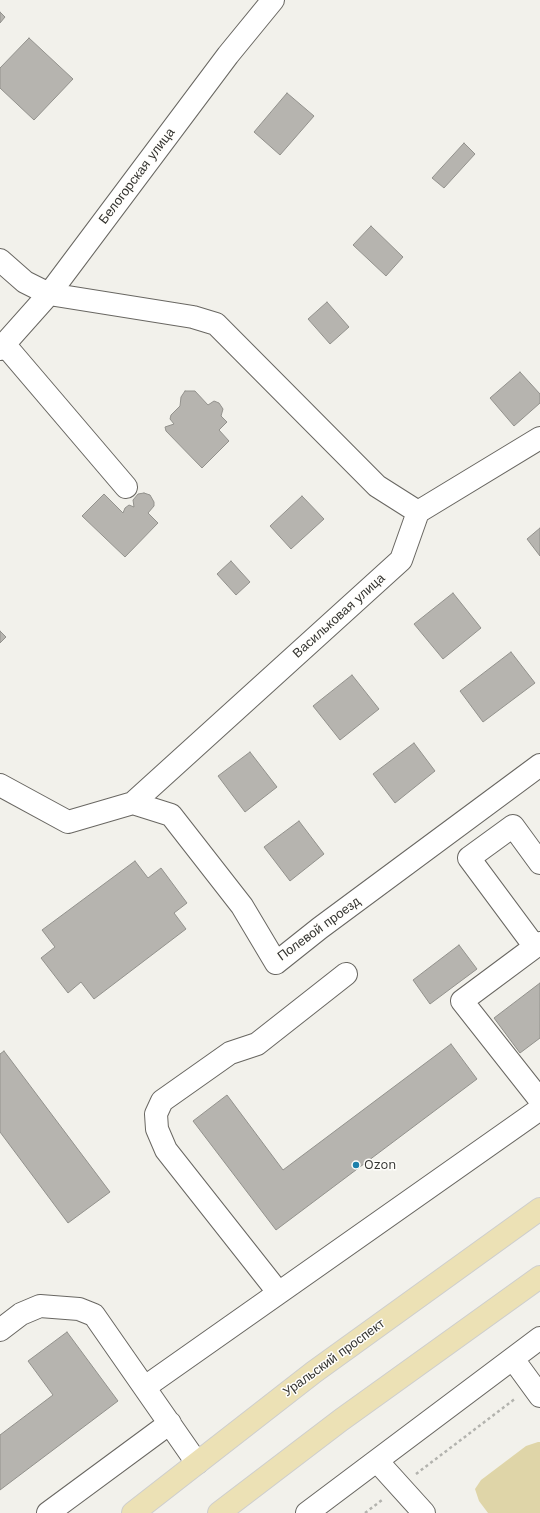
<!DOCTYPE html>
<html>
<head>
<meta charset="utf-8">
<style>
	body { margin:0 }
	canvas { display:block; background:#f2f1eb }
</style>
</head>
<body>
<canvas width="540" height="1513"></canvas>
<script>
const context = document.querySelector('canvas').getContext('2d');
context.lineJoin = 'round';
function paint(path, color) {
  context.fillStyle = color;
  context.fill(path, 'evenodd');
}
function shape(rows) {
  const path = new Path2D();
  for (const r of rows) {
    path.moveTo(r[0], r[1]);
    for (let i = 2; i < r.length; i += 2) path.lineTo(r[i], r[i + 1]);
  }
  return path;
}
function strokePath(path, color, width, dash) {
  context.strokeStyle = color;
  context.lineWidth = width;
  context.lineCap = dash ? 'butt' : 'round';
  context.setLineDash(dash || []);
  context.stroke(path);
}
function label(font, color, halo, rows, align = 'center') {
  context.font = font + ' "Work Sans",sans-serif';
  context.lineWidth = 3;
  context.setLineDash([]);
  context.textBaseline = 'middle';
  context.strokeStyle = halo;
  context.fillStyle = color;
  for (const [text, x, y, turn = 0] of rows) {
    context.save();
    context.translate(x, y);
    context.rotate((+turn || 0) * Math.PI / 180);
    context.textAlign = isNaN(turn) ? turn : align;
    if (halo) context.strokeText(text, 0, 0);
    context.fillText(text, 0, 0);
    context.restore();
  }
}
paint(shape([
	[538,1442,540,1442,540,1513,488,1513,479,1501,475,1489,481,1480,526,1446]
]), '#dfd5a8');
const building = shape([
	[0,12,5,17,0,23,0,12],
	[29,38,73,79,34,120,0,88,0,68,29,38],
	[287,93,314,116,280,155,254,132,287,93],
	[464,143,475,154,444,188,432,178,464,143],
	[371,226,403,257,386,276,353,245,371,226],
	[327,302,349,327,330,344,308,319,327,302],
	[520,372,540,394,540,403,514,426,490,398,520,372],
	[185,391,195,391,208,405,214,401,219,403,223,409,221,416,227,422,219,430,229,441,202,468,166,431,165,427,174,424,170,419,171,415,180,406,181,397,185,391],
	[144,493,150,495,154,502,154,506,148,513,158,523,125,557,82,516,104,494,123,513,125,508,129,505,134,507,133,500,138,494,144,493],
	[302,496,324,519,291,549,270,526,302,496],
	[540,528,540,556,527,539,540,528],
	[231,561,250,582,236,595,217,574,231,561],
	[453,593,481,628,443,659,414,624,453,593],
	[0,631,6,637,0,643,0,631],
	[511,652,535,683,483,722,460,691,511,652],
	[352,675,379,709,340,740,313,706,352,675],
	[414,743,435,771,395,803,373,774,414,743],
	[250,752,277,787,245,812,218,776,250,752],
	[299,821,324,854,290,881,264,847,299,821],
	[135,861,148,878,161,868,187,903,174,913,186,929,94,999,81,982,68,993,41,958,55,947,42,930,135,861],
	[459,945,477,969,430,1004,413,980,459,945],
	[540,983,540,1038,520,1053,494,1018,540,983],
	[451,1044,477,1079,276,1230,193,1121,227,1095,283,1170,451,1044],
	[4,1051,110,1192,68,1223,0,1132,0,1054,4,1051],
	[67,1332,118,1401,0,1490,0,1435,53,1395,28,1361,67,1332]
]);
paint(building, '#b6b4af');
strokePath(building, '#93928d', 1);
const minor = shape([
	[0,260,25,282,49,294,193,317,216,324,377,486,418,512],
	[4,344,126,487],
	[0,349,49,294,228,55,273,0],
	[0,785,68,822,133,803,401,560,418,512,540,438],
	[133,803,171,815,242,906,276,963,320,928,540,765],
	[540,943,462,1001,540,1100],
	[535,947,469,858,513,826,540,863],
	[278,1292,166,1150,157,1129,156,1114,162,1101,230,1053,257,1044,346,974],
	[0,1330,21,1314,40,1306,79,1309,94,1315,197,1463],
	[513,1359,540,1396],
	[145,1387,540,1109],
	[377,1461,424,1513],
	[48,1513,170,1423],
	[307,1513,540,1338]
]);
const major = shape([
	[133,1513,314,1372,540,1209],
	[219,1513,341,1420,540,1277]
]);
strokePath(minor, '#696762', 24);
strokePath(major, '#cececd', 24);
strokePath(shape([
	[416,1474,516,1398],
	[365,1513,382,1500]
]), '#b3b3ae', 2.5, [3, 3]);
strokePath(minor, '#fff', 22);
strokePath(major, '#ece1b5', 22);
for (const [x, y, r, color] of [
	[356,1165,4,"#1d80ab"]
]) {
  const dot = new Path2D();
  dot.arc(x, y, r, 0, 2 * Math.PI);
  context.fillStyle = color;
  context.fill(dot);
  strokePath(dot, '#fffefb', 1.5);
}
label('13px', '#333330', '#fffefb', [
	["Белогорская улица",137,176,-53],
	["Васильковая улица",339,616,-42],
	["Полевой проезд",319,929,-36],
	["Уральский проспект",334,1358,-36]
]);
label('13px', '#333330', '#fffefb', [
	["Ozon",364,1165]
], 'left');
</script>
</body>
</html>
